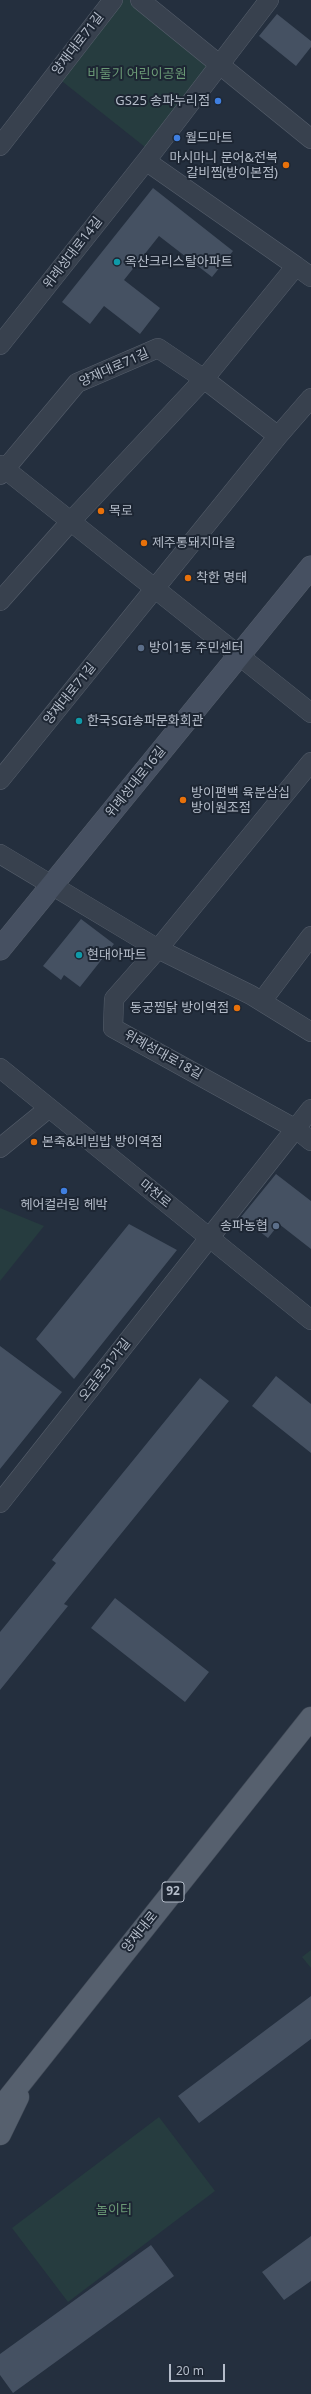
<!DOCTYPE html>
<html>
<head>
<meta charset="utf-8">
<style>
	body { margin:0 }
	#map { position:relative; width:311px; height:2394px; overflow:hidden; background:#242f3e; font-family:"Noto Sans",sans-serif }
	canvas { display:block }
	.scale { position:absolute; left:169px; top:2364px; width:56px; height:18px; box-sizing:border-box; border:2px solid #b4bcc9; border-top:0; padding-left:5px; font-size:12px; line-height:14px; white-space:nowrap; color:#b4bcc9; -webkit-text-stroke:3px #1d2633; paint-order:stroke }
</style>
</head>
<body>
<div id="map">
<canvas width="311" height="2394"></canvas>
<div class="scale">20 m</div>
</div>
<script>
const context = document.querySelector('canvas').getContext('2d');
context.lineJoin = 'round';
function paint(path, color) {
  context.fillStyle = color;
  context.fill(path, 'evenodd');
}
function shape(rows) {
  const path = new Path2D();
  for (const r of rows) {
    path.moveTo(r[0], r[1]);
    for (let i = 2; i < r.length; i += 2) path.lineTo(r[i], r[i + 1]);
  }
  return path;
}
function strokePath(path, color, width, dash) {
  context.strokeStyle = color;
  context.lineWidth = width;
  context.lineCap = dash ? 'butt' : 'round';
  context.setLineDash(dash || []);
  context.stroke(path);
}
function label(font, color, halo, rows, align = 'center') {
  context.font = font + ' "Noto Sans","Noto Sans KR",sans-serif';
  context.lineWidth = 4;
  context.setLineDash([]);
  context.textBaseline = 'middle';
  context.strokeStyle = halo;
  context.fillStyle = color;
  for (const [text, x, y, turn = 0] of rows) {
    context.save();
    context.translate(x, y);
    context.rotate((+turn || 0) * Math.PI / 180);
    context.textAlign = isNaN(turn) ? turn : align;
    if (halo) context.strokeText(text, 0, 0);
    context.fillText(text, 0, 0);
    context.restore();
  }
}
paint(shape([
	[119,0,131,0,210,68,145,147,58,78],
	[0,1208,44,1226,0,1281],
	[311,1950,311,1968,302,1957],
	[159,2117,215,2191,68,2302,12,2228]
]), '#263c3f');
paint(shape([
	[277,14,311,41,311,47,296,66,259,36],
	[153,188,233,251,212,277,159,236,124,280,160,308,140,334,104,306,90,324,62,302],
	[81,919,114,944,80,987,64,975,61,980,43,966],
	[276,1174,311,1201,311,1249,279,1224,268,1238,241,1217],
	[129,1224,177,1250,74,1379,36,1339],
	[0,1346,62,1392,0,1469],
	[276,1376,311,1404,311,1453,252,1406],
	[200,1378,229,1401,64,1604,68,1606,0,1690,0,1632,56,1563,52,1560],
	[115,1598,209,1672,185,1702,91,1628],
	[311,1996,311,2039,199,2123,178,2096],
	[311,2236,311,2281,284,2300,262,2272],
	[151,2245,174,2276,13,2393,0,2375,0,2354]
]), '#455162');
const street = shape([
	[140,0,311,139],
	[0,146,113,0],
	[296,266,311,277],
	[0,345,146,161],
	[0,465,311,713],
	[0,475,77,383,158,348,204,379,278,436,311,398],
	[0,601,71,521,204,379,296,266,146,161,269,0],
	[311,762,158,949,114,999,113,1028,296,1129,311,1141],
	[0,780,278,436],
	[0,854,158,949,251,995,311,1032],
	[262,1001,311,936],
	[0,1068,311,1320],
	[0,1148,49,1108],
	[0,1503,311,1109]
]);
const secondary = shape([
	[0,949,311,567]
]);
const primary = shape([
	[0,2109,311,1718],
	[0,2134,18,2097]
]);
strokePath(street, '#565f6c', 20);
strokePath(secondary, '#565f6c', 23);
strokePath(primary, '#414a57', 23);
strokePath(street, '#38414e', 19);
strokePath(secondary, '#465061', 22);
strokePath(primary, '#56606e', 22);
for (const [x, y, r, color] of [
	[218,101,4,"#3f7fe0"],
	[177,138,4,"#3f7fe0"],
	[286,165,4,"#e8710a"],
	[117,262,4,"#0f9aa8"],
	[101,511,4,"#e8710a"],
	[144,543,4,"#e8710a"],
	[188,578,4,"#e8710a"],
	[141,648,4,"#5c6f8a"],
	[79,721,4,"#0f9aa8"],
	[183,800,4,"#e8710a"],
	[79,955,4,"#0f9aa8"],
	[237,1008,4,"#e8710a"],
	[34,1142,4,"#e8710a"],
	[64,1191,4,"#3f7fe0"],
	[276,1226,4,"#5c6f8a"]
]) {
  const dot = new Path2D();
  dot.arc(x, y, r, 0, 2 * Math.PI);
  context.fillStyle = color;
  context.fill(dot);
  strokePath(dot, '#1d2633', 1.5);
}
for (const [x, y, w] of [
	[173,1892,22]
]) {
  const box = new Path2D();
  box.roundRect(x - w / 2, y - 10, w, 20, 3);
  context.fillStyle = '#1d2633';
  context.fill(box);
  strokePath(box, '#b4bcc9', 1);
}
label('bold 12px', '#b4bcc9', null, [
	["92",173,1892]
]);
label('13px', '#b4bcc9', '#1d2633', [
	["양재대로71길",78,44,-52],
	["위례성대로14길",73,253,-52],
	["양재대로71길",114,368,-24],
	["양재대로71길",70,694,-51],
	["위례성대로16길",136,782,-51],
	["위례성대로18길",163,1055,29],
	["마천로",155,1194,39],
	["오금로31가길",105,1370,-52],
	["양재대로",140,1932,-51]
]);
label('13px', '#6b9a76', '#1d2633', [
	["비둘기 어린이공원",137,74],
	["놀이터",114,2210]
]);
label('13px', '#b4bcc9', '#1d2633', [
	["GS25 송파누리점",210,101,"right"],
	["월드마트",185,138],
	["마시마니 문어&전복",278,158,"right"],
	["갈비찜(방이본점)",278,173,"right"],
	["옥산크리스탈아파트",125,262],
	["목로",109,511],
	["제주통돼지마을",152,543],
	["착한 명태",196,578],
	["방이1동 주민센터",149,648],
	["한국SGI송파문화회관",87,721],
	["방이편백 육분삼십",191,793],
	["방이원조점",191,808],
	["현대아파트",87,955],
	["동궁찜닭 방이역점",229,1008,"right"],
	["본죽&비빔밥 방이역점",42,1142],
	["헤어컬러링 헤박",64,1205,"center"],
	["송파농협",268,1226,"right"]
], 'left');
</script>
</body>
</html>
